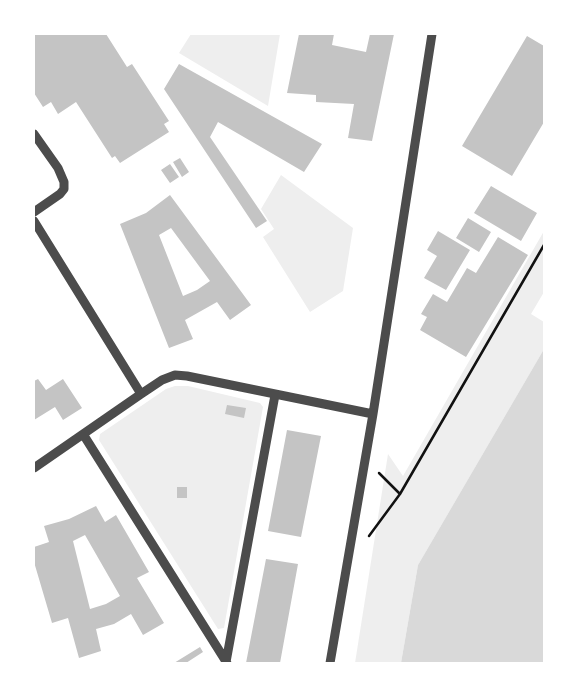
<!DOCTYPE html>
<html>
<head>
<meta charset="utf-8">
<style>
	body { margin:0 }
	#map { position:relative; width:578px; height:697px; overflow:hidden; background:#fff; font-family:"DejaVu Sans",sans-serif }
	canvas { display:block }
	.frame { position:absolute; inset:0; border:35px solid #fff; pointer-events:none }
</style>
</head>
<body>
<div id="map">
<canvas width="578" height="697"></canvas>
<div class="frame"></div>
</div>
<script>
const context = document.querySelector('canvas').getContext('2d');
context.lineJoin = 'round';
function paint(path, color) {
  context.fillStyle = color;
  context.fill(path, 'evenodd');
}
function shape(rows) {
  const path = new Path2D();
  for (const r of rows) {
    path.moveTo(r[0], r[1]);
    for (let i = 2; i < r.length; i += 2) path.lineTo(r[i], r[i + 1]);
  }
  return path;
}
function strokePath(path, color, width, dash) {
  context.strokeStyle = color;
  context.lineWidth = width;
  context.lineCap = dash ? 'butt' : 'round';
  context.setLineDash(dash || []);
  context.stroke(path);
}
paint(shape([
	[191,34,280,34,268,106,179,53],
	[281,175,353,228,343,291,310,312,263,237,274,229,261,209],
	[544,231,544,292,531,314,544,322,544,349,418,565,401,663,355,663,388,454,403,476],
	[175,386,188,386,260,403,263,407,224,628,218,629,99,440,100,434,166,389]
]), '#eee');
paint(shape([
	[544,349,544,663,401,663,418,565]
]), '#d9d9d9');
paint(shape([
	[34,34,106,34,127,67,132,64,169,121,164,124,169,132,120,163,115,156,112,158,76,102,58,114,51,102,43,107,34,93],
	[299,34,334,34,332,45,366,52,370,34,394,34,372,141,348,138,354,104,316,102,316,95,287,93],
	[527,36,544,46,544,122,512,176,462,146],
	[179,64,322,144,304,172,218,122,210,137,267,221,256,228,164,89],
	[180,158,189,172,182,177,173,162],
	[170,164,179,177,170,183,161,170],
	[491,186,537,213,521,241,474,213],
	[170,195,251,305,230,320,217,302,185,320,193,339,169,348,120,224,146,213],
	[171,228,210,281,197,290,183,296,159,235],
	[468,218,491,232,479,252,456,238],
	[438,231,470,250,446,290,424,278,437,256,427,250],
	[498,237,528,255,466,357,420,330,427,317,421,314,433,294,447,302,467,268,476,273],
	[38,379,46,390,63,379,82,408,63,420,55,407,34,420,34,381],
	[227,405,246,408,244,418,225,414],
	[287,430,321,436,301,537,268,531],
	[177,487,187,487,187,498,177,498],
	[96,506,105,522,116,515,149,572,137,578,164,623,143,635,131,614,114,624,96,629,101,651,79,658,68,618,52,623,34,562,34,547,49,542,44,526,69,519],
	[85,535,120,596,106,604,90,609,73,541],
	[266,559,298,564,280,663,246,663],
	[200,647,203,652,186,663,174,663]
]), '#c4c4c4');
strokePath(shape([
	[379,473,400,494],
	[369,536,400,494,544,245]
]), '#111', 2.5);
strokePath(shape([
	[34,134,58,168,64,182,64,189,60,194,34,212],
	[34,221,141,394],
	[83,434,227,663],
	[34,468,141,394,162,380,175,375,187,376,373,414],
	[226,662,275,395],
	[330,663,373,414,432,34]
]), '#4c4c4c', 9);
</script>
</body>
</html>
